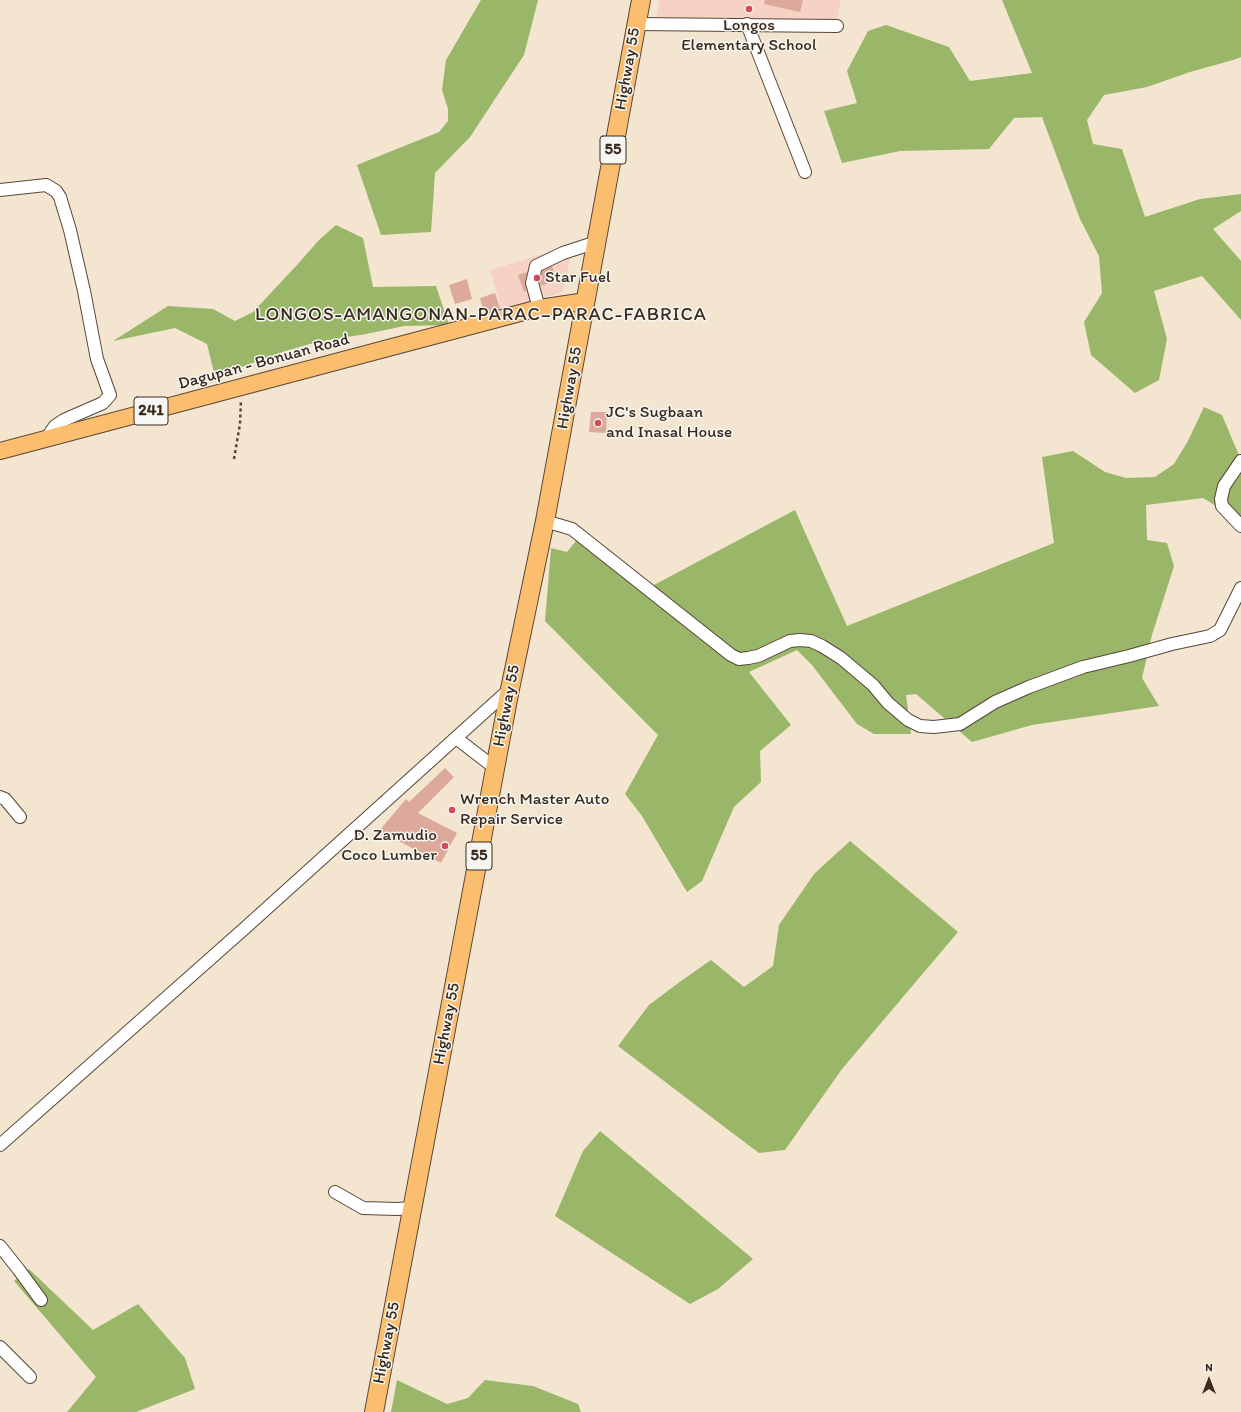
<!DOCTYPE html>
<html>
<head>
<meta charset="utf-8">
<style>
	body { margin:0 }
	#map { position:relative; width:1241px; height:1412px; overflow:hidden; background:#f3e5cf; font-family:Itim,sans-serif }
	canvas { display:block }
	.north { position:absolute; left:1189px; top:1360px; width:40px; height:40px; -webkit-text-stroke:3px #f6f6f2; paint-order:stroke; rotate:0deg; font-size:11px; font-weight:700; line-height:16px; text-align:center; color:#3b2a1e }
	.north::after { content:''; display:block; margin:auto; width:14px; height:18px; background:#3b2a1e; clip-path:polygon(50% 0,100% 100%,50% 72%,0 100%) }
</style>
</head>
<body>
<div id="map">
<canvas width="1241" height="1412"></canvas>
<div class="north">N</div>
</div>
<script>
const context = document.querySelector('canvas').getContext('2d');
context.lineJoin = 'round';
function paint(path, color) {
  context.fillStyle = color;
  context.fill(path, 'evenodd');
}
function shape(rows) {
  const path = new Path2D();
  for (const r of rows) {
    path.moveTo(r[0], r[1]);
    for (let i = 2; i < r.length; i += 2) path.lineTo(r[i], r[i + 1]);
  }
  return path;
}
function strokePath(path, color, width, dash) {
  context.strokeStyle = color;
  context.lineWidth = width;
  context.lineCap = dash ? 'butt' : 'round';
  context.setLineDash(dash || []);
  context.stroke(path);
}
function label(font, color, halo, rows, align = 'center') {
  context.font = font + ' Itim,sans-serif';
  context.lineWidth = 3;
  context.setLineDash([]);
  context.textBaseline = 'middle';
  context.strokeStyle = halo;
  context.fillStyle = color;
  for (const [text, x, y, turn = 0] of rows) {
    context.save();
    context.translate(x, y);
    context.rotate((+turn || 0) * Math.PI / 180);
    context.textAlign = isNaN(turn) ? turn : align;
    if (halo) context.strokeText(text, 0, 0);
    context.fillText(text, 0, 0);
    context.restore();
  }
}
paint(shape([
	[660,0,841,0,837,20,656,18],
	[572,245,566,282,562,292,502,311,490,270]
]), '#f5d2c3');
paint(shape([
	[481,0,538,0,524,55,470,137,435,173,431,232,381,235,357,165,439,132,448,121,448,109,442,90,446,60],
	[1002,0,1241,0,1241,57,1233,60,1190,72,1147,87,1104,95,1087,120,1093,144,1122,149,1145,217,1200,199,1241,194,1241,211,1213,229,1241,261,1241,320,1202,276,1154,291,1167,339,1159,380,1135,393,1091,355,1084,322,1102,293,1099,256,1080,219,1042,117,1014,118,989,149,900,151,842,163,824,111,857,103,847,71,868,31,886,25,949,47,970,81,1032,73],
	[336,225,363,238,373,287,436,286,449,325,404,326,366,334,317,342,282,352,215,377,207,344,175,328,113,341,168,306,213,309,235,321,253,312,297,265,319,240],
	[1204,407,1222,415,1241,460,1241,521,1203,498,1146,505,1147,540,1167,543,1174,566,1152,635,1142,678,1159,706,1032,725,972,742,916,694,906,695,911,734,874,734,857,724,812,665,797,650,749,672,791,725,760,751,761,782,734,807,702,881,687,892,642,816,625,794,658,735,545,621,551,548,567,552,584,531,652,586,795,510,847,626,1054,543,1042,457,1073,451,1105,472,1126,478,1155,477,1174,464,1188,441],
	[850,841,958,932,842,1069,785,1150,759,1153,731,1132,618,1046,649,1005,681,981,711,960,744,987,773,966,779,925,814,874],
	[600,1131,753,1259,718,1289,690,1304,555,1216,583,1151],
	[29,1269,93,1330,138,1304,185,1358,195,1389,136,1412,67,1412,96,1377,14,1281],
	[397,1380,447,1404,468,1398,485,1380,533,1386,578,1404,581,1412,391,1412]
]), '#9ab668');
paint(shape([
	[765,0,803,0,800,12,764,4],
	[552,266,557,280,541,286,540,283,542,271],
	[527,272,525,282,526,291,524,292,518,275],
	[467,279,472,299,455,304,449,285],
	[495,293,500,308,484,313,480,298],
	[591,412,607,412,606,433,589,432],
	[445,768,454,777,418,813,457,833,441,863,379,831,406,799,409,802]
]), '#dca99a');
const minor = shape([
	[636,24,837,26],
	[747,24,805,172],
	[0,190,46,185,56,191,60,197,70,230,84,291,97,359,110,395,103,403,64,420,55,426,46,439],
	[539,308,532,283,536,266,563,253,597,242],
	[1241,461,1224,486,1221,499,1222,506,1241,526],
	[545,521,572,529,731,655,739,659,748,658,758,656,790,641,800,640,811,641,822,646,841,658,873,685,888,703,908,720,920,726,934,727,960,724,995,702,1029,687,1083,667,1129,656,1172,644,1210,636,1220,630,1241,588],
	[456,738,495,768],
	[0,797,5,799,20,817],
	[0,1145,245,928,510,689],
	[335,1192,363,1208,397,1209,413,1208],
	[0,1246,19,1270,41,1300],
	[0,1347,30,1377]
]);
const major = shape([
	[0,451,539,308,586,301]
]);
const highway = shape([
	[374,1412,510,689,545,521,641,0]
]);
strokePath(minor, '#574639', 14);
strokePath(major, '#574639', 18);
strokePath(highway, '#574639', 20);
strokePath(shape([
	[234,459,240,424,241,400]
]), '#574639', 2.5, [3, 3]);
strokePath(minor, '#fff', 12);
strokePath(major, '#fbbd6e', 16);
strokePath(highway, '#fbbd6e', 18);
for (const [x, y, r, color] of [
	[749,9,4,"#d1495b"],
	[537,278,4,"#d1495b"],
	[598,423,4,"#d1495b"],
	[452,810,4,"#d1495b"],
	[445,846,4,"#d1495b"]
]) {
  const dot = new Path2D();
  dot.arc(x, y, r, 0, 2 * Math.PI);
  context.fillStyle = color;
  context.fill(dot);
  strokePath(dot, '#f6f6f2', 1.5);
}
for (const [x, y, w] of [
	[613,150,26],
	[151,411,34],
	[479,856,26]
]) {
  const box = new Path2D();
  box.roundRect(x - w / 2, y - 14, w, 28, 3);
  context.fillStyle = '#f6f6f2';
  context.fill(box);
  strokePath(box, '#3b2a1e', 1);
}
label('bold 16px', '#3b2a1e', null, [
	["55",613,150],
	["241",151,411],
	["55",479,856]
]);
label('17px', '#3b2a1e', '#f6f6f2', [
	["Longos",749,26,"center"],
	["Elementary School",749,46,"center"],
	["Star Fuel",545,278],
	["JC's Sugbaan",606,413],
	["and Inasal House",606,433],
	["Wrench Master Auto",460,800],
	["Repair Service",460,820],
	["D. Zamudio",437,836,"right"],
	["Coco Lumber",437,856,"right"]
], 'left');
label('17px', '#3b2a1e', '#f6f6f2', [
	["Highway 55",628,69,-80],
	["Dagupan - Bonuan Road",264,362,-15],
	["Highway 55",570,388,-80],
	["Highway 55",507,706,-79],
	["Highway 55",447,1024,-79],
	["Highway 55",387,1343,-79]
]);
context.letterSpacing = '1px';
label('19px', '#3b2a1e', '#f6f6f2', [
	["LONGOS-AMANGONAN-PARAC‑PARAC-FABRICA",481,315]
]);
context.letterSpacing = '0px';
</script>
</body>
</html>
